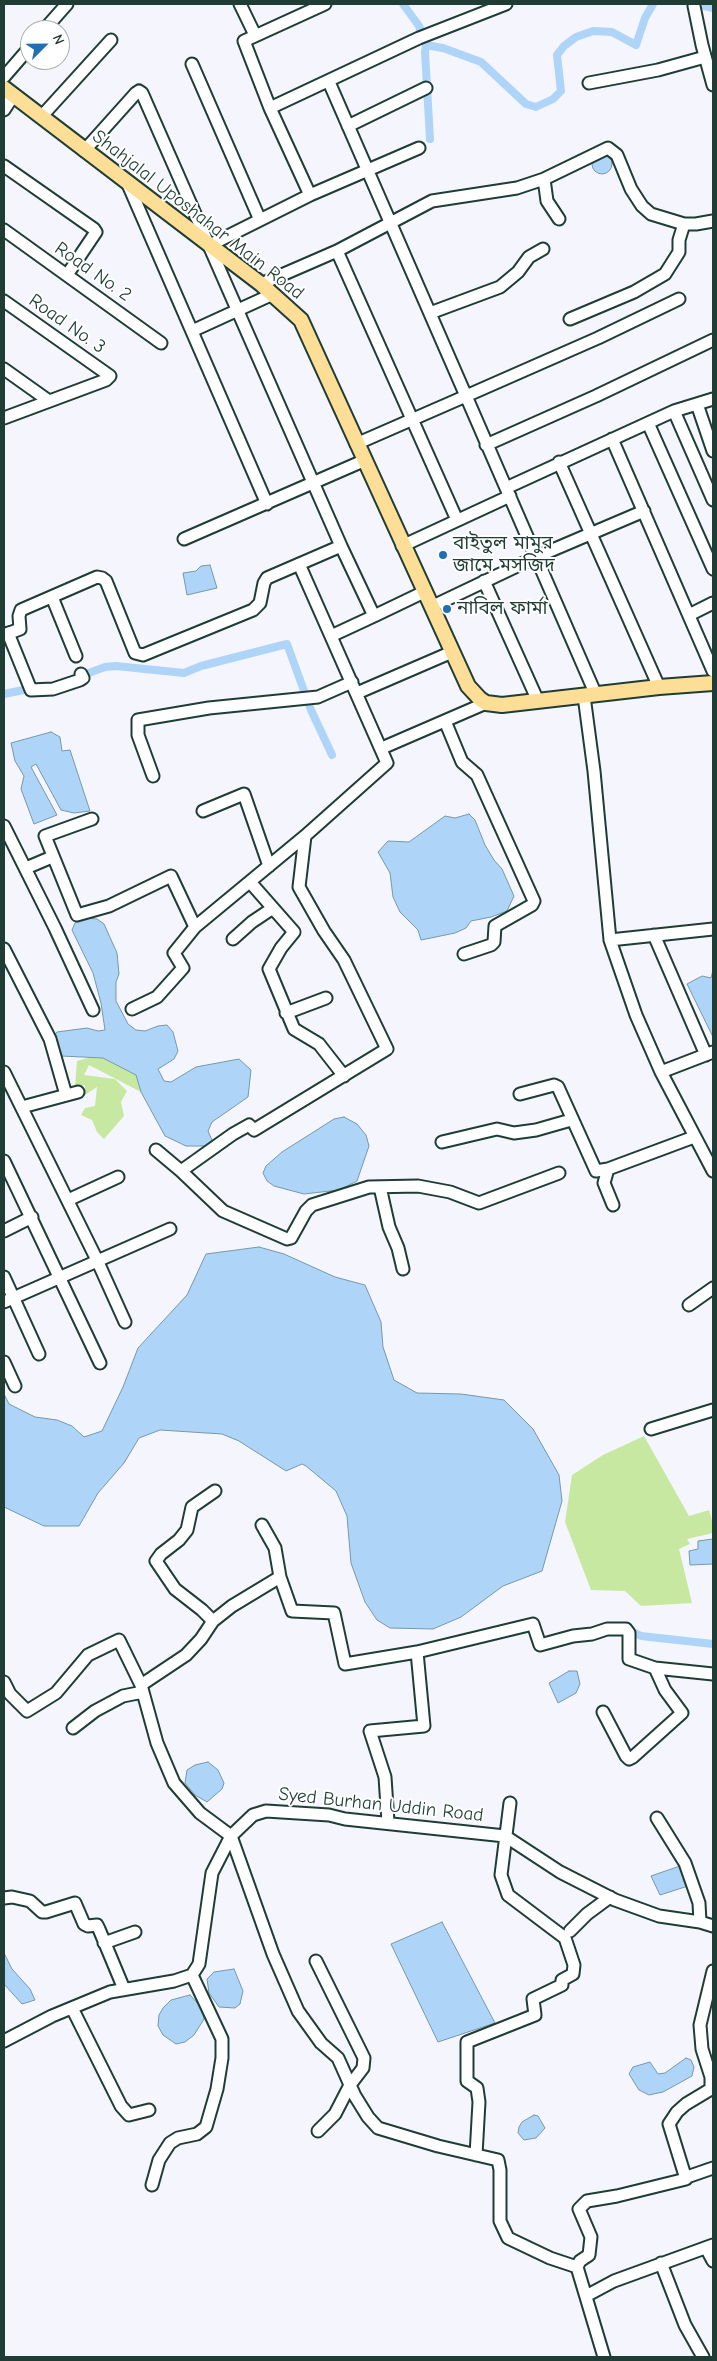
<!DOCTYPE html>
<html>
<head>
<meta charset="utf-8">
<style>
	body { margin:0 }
	#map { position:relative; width:717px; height:2361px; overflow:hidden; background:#f5f5fe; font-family:"Comic Neue",sans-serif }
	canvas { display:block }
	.frame { position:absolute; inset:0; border:5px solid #1f3d34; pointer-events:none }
	.north { position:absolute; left:20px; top:20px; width:50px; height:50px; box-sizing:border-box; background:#fff; border:1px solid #a5b1ae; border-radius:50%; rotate:67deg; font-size:14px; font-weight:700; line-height:20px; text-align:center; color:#1f3d34 }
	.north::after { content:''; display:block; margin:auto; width:18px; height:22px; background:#1f6fb2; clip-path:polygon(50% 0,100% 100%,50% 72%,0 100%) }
</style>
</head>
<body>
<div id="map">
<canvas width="717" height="2361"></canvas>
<div class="frame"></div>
<div class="north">N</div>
</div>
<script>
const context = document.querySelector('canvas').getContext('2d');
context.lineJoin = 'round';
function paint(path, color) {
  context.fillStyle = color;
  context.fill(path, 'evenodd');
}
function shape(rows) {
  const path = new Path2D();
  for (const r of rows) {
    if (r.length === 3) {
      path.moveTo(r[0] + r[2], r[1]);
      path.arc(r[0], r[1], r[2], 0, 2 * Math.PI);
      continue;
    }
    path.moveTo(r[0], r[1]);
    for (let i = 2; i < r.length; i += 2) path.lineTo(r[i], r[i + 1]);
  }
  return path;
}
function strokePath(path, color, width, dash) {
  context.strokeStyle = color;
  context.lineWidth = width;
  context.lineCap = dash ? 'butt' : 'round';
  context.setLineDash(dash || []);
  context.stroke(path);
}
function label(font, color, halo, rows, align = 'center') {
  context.font = font + ' "Comic Neue","Noto Sans Bengali",sans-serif';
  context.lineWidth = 4;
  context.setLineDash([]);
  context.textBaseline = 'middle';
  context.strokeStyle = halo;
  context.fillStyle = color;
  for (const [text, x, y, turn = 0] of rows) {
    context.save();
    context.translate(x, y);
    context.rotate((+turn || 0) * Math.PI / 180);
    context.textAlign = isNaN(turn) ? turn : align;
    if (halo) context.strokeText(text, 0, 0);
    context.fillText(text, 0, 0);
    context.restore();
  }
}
paint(shape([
	[88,1058,103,1058,136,1075,141,1092,89,1065,84,1075,115,1079,127,1091,121,1102,124,1116,104,1139,97,1132,92,1120,81,1115,85,1108,95,1106,97,1087,85,1095,85,1085,75,1086,77,1061],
	[644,1436,689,1516,709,1510,713,1524,713,1533,687,1539,690,1544,679,1549,692,1603,641,1606,625,1591,591,1590,565,1522,572,1475,603,1455]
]), '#c7e8a1');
const water = shape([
	[602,164,10],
	[210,565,217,588,187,595,183,573,196,571,201,566,210,565],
	[51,732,60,737,62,751,70,750,90,811,74,813,61,810,36,764,31,767,57,815,34,824,21,789,24,776,15,761,11,743,51,732],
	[469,814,475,820,485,845,494,860,502,869,514,896,507,911,491,917,471,921,466,928,455,933,421,940,418,930,400,912,393,897,390,873,378,852,388,841,409,842,445,816,455,818,469,814],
	[84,918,97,919,104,924,117,953,119,974,116,982,116,1001,128,1024,136,1030,145,1031,158,1026,167,1025,173,1032,178,1051,174,1059,158,1069,164,1081,171,1082,196,1067,239,1059,251,1070,248,1097,212,1122,208,1131,212,1140,206,1146,186,1146,165,1136,141,1092,136,1075,103,1058,61,1056,54,1036,57,1032,87,1028,98,1031,105,1030,101,1003,93,973,72,930,75,923,84,918],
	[713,970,713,1037,687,984,702,976,711,978,713,970],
	[344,1117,357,1124,366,1135,369,1146,357,1181,339,1190,304,1194,274,1186,267,1181,263,1173,266,1166,282,1152,334,1119,344,1117],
	[259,1247,284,1254,335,1277,365,1285,381,1322,383,1347,394,1380,417,1393,461,1394,504,1400,533,1429,559,1475,562,1501,542,1571,503,1586,461,1617,433,1629,390,1628,377,1620,365,1602,351,1563,347,1516,336,1491,306,1466,302,1464,286,1471,239,1441,222,1434,160,1430,139,1438,124,1463,98,1493,79,1526,44,1526,4,1507,4,1394,9,1404,35,1417,57,1420,72,1426,84,1437,102,1431,123,1387,138,1348,187,1295,206,1254,259,1247],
	[713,1539,713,1564,690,1565,689,1551,698,1549,698,1541,713,1539],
	[569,1671,577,1671,580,1684,576,1693,558,1703,549,1683,569,1671],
	[208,1762,218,1770,224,1783,222,1789,207,1802,195,1795,185,1783,187,1770,195,1765,208,1762],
	[680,1866,688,1886,660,1895,651,1876,680,1866],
	[442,1922,495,2023,438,2042,391,1944,442,1922],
	[4,1953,12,1969,30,1989,35,2000,22,2004,4,1984,4,1953],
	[234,1969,243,1991,240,2004,235,2008,219,2007,209,1993,207,1979,214,1972,234,1969],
	[190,1995,201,2007,204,2012,204,2019,194,2035,185,2042,176,2044,163,2035,158,2026,159,2015,163,2008,171,2000,190,1995],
	[686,2058,691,2060,694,2067,692,2076,663,2092,649,2095,639,2090,629,2074,633,2067,650,2062,658,2074,665,2073,686,2058],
	[534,2115,538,2116,545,2128,536,2138,524,2140,518,2133,519,2127,522,2122,534,2115]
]);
paint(water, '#aed5f8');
strokePath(water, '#7598aa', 1);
strokePath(shape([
	[403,4,419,26,426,45,425,52,430,139],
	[696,4,713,8],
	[426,45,443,48,481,62,526,104,536,107,553,99,561,91,557,55,564,46,576,37,593,31,612,32,636,45,645,18,653,4],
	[78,677,105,667,116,666,184,673,201,666,287,644,311,710,332,755],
	[4,694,33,688],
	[635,1633,641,1636,713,1644]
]), '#aed5f8', 8);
const minor = shape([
	[240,4,255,35],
	[694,6,702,45,713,85],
	[44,30,67,4],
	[192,64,260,220],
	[4,77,30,47],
	[329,82,466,396,598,338,679,299],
	[589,83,658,70,705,57],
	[270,108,419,38,506,4],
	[4,110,13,96],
	[41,117,111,40],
	[348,126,426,88],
	[84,151,136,93,139,91,142,93,341,546],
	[4,166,94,229,96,232,67,275],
	[544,179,547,201,559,219],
	[127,182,267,504],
	[310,195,270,108,244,41,325,4],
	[4,230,161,343],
	[210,245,310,195,419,148],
	[337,251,457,520],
	[261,284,337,251,432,201,517,188,544,179,608,148,617,155,631,189,642,206,651,214,684,224,696,224,713,221],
	[4,301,110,376,106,380,4,418],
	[430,313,500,287,518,272,529,257,543,249],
	[570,319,634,292,665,274,679,252,679,240,684,224],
	[192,331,273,294],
	[4,369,49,401],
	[697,404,713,451],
	[674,411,713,500],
	[648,423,713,569],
	[612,439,713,671],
	[356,444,466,396,596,695],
	[486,445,596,396,713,340],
	[559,462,659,687],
	[506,488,674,411,713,399],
	[184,539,363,461],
	[402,546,510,496],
	[484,581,538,701],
	[52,597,76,656],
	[431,607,536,557,644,511],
	[689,615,713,603],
	[8,633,31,690,53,689,80,680,83,678,81,674],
	[4,635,20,629,19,616,21,610,97,577,102,578,106,581,135,653,143,655,253,610,260,603,264,583,267,578,341,546,374,616,424,592],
	[331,636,374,616],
	[357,693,452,652],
	[584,696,594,771,610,940,636,1015,661,1072,713,1171],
	[445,721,462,762,477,775,534,901,532,905,495,926,494,942,491,945,464,954],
	[382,748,486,703],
	[153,776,138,735,138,720,209,708,318,697,352,682],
	[203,811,244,794,269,866],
	[92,819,45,836,77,915,109,906,171,876,195,927],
	[4,826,55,928,93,1010],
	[26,868,52,857],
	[250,882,294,932,281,948,269,969,294,1029,319,1044,344,1076],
	[654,935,706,1055],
	[233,939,252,922,273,908],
	[610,940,713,929],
	[4,949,50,1039,66,1095],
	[132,1009,157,997,183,968,174,953,195,927,305,836,387,763,299,564],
	[286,1013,326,998],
	[4,1072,97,1260,125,1322],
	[661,1072,713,1052],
	[520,1094,554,1085,558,1087,596,1171,608,1169,694,1137],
	[22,1107,78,1092],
	[442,1142,497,1129,514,1133,536,1130,571,1120],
	[156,1150,181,1171,223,1211,287,1239,291,1238,306,1211,312,1205,369,1187,418,1186,450,1192,479,1203,559,1173],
	[4,1161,100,1363],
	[608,1169,604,1183,613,1205],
	[181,1171,233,1134,249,1125,254,1130,387,1049,344,960,324,931,299,887,305,836],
	[380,1187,389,1227,398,1248,403,1269],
	[68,1200,118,1177],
	[4,1231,32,1217],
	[4,1277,39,1354],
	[4,1302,170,1229],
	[689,1305,713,1288],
	[4,1362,15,1386],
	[651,1429,713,1410],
	[262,1525,275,1548,280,1577,292,1611,334,1613,345,1664,417,1652,424,1726,370,1731,385,1777,388,1822],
	[213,1621,202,1610,175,1589,156,1561,161,1554,179,1540,187,1530,192,1507,215,1491],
	[417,1652,533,1624,540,1645,573,1636,592,1634,607,1629,626,1629,629,1633,629,1659,655,1668,713,1674],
	[4,1682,10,1694,27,1711,56,1693,88,1655,119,1640,141,1685,157,1743,174,1783,200,1813,231,1836,273,1954,298,2011,321,2043,338,2058,355,2096,368,2117,378,2128,438,2146,498,2160,500,2170,500,2221,508,2238,550,2258,577,2267],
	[141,1685,186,1655,201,1639,213,1621,232,1606,280,1577],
	[603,1712,626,1756,629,1759,633,1757,682,1713,665,1690,655,1668],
	[73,1728,95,1711,123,1696,143,1692],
	[657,1818,685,1863,699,1903,700,1922],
	[4,1898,12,1897,30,1901,42,1912,46,1912,75,1903,84,1924,88,1926,97,1925,99,1929,124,1989],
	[570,1931,587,1914,610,1897],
	[104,1943,135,1932],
	[316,1961,364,2058,363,2068,350,2085,335,2114,318,2131],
	[72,2008,121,2106,129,2115,149,2110],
	[4,2041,52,2016,110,1992,174,1981,192,1975,199,1964,212,1873,231,1836,253,1815,266,1811,329,1815,345,1819,505,1836,560,1872,615,1900,659,1916,700,1922,713,1926],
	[476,2155,479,2102,477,2088,467,2081,467,2042,535,2015,533,1999,562,1985,562,1980,573,1974,574,1965,565,1938,508,1895,501,1875,510,1803],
	[687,2177,713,2168],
	[152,2185,159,2160,170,2143,178,2138,197,2134,206,2127,217,2089,222,2058,222,2039,192,1975],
	[706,2248,713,2261],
	[661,2263,685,2325,703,2357],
	[586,2296,614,2281,713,2245],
	[604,2357,577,2267,580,2261,589,2255,591,2237,579,2209,587,2201,617,2196,686,2179,669,2124,677,2112,686,2104,711,2089,711,2077,702,2049,700,2025,713,1971]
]);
const major = shape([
	[4,88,261,284,301,320,468,686,480,699,486,703,502,705,659,687,713,683]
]);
strokePath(minor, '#1f3d34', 15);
strokePath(major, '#1f3d34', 18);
strokePath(minor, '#fff', 11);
strokePath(major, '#fdde96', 14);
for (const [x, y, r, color] of [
	[443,555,5,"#1f6fb2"],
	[447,609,5,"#1f6fb2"]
]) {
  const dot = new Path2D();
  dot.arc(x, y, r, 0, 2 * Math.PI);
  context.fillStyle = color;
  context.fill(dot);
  strokePath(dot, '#fff', 2);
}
label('19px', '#1f3d34', '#fff', [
	["Shahjalal Uposhahar Main Road",198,215,38],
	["Road No. 2",93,272,35],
	["Road No. 3",67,324,35],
	["Syed Burhan Uddin Road",381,1805,6]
]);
label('19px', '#1f3d34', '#fff', [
	["বাইতুল মামুর",453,544],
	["জামে মসজিদ",453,566],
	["নাবিল ফার্মা",457,609]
], 'left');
</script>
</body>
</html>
